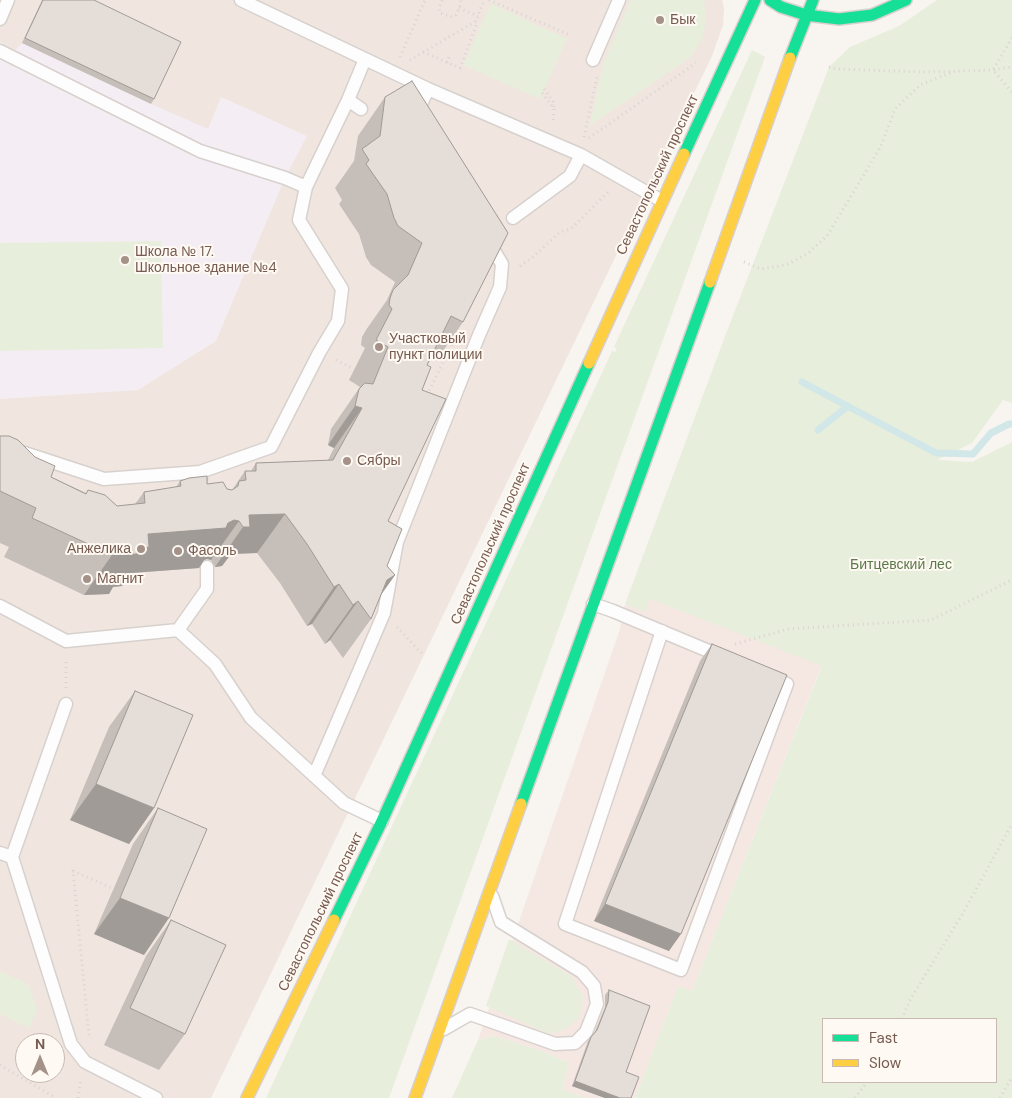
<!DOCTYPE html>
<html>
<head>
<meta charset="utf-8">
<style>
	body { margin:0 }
	#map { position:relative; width:1012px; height:1098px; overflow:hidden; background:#f8f4f0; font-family:"DM Sans",sans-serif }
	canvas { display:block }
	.legend { position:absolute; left:822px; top:1018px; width:175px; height:65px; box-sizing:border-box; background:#fef9f3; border:1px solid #c8bab2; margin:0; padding:6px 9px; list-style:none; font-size:15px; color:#765b50 }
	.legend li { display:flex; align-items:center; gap:10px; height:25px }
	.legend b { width:25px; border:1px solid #c8bab2 }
	.north { position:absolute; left:15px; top:1033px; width:50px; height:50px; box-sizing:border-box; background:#fef9f3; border:1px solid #c8bab2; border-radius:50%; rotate:0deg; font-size:14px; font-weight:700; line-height:20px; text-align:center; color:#765b50 }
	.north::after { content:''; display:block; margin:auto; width:18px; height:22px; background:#a49188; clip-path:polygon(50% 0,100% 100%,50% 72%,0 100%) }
</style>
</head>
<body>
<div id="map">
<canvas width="1012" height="1098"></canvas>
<ul class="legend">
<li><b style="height:6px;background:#16e098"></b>Fast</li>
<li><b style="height:6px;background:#ffcf43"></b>Slow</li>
</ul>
<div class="north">N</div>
</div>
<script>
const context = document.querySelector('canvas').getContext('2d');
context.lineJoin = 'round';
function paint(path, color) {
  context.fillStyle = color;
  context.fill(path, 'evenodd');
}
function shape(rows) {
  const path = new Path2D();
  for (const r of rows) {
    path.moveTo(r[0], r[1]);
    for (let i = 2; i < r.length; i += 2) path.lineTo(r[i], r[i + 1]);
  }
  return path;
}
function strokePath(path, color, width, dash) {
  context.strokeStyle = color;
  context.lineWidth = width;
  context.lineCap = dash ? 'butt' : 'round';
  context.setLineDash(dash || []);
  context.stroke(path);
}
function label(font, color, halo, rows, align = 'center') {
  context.font = font + ' "DM Sans",sans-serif';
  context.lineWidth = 4;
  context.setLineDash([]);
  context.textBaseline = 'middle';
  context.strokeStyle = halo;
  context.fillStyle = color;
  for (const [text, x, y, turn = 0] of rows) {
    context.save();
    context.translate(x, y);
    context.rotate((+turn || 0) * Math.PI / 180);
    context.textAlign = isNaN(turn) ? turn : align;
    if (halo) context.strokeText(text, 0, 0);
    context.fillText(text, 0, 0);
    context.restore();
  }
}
paint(shape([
	[0,0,722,0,724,8,723,25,712,56,211,1098,0,1098],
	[25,1043,55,1043,55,1073,25,1073]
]), '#f0e6df');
paint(shape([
	[650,599,822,665,692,991,678,986,635,1098,588,1098,562,1090,569,1063,542,1051,494,1036,478,1040,620,629,625,604,645,611]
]), '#f5e7e2');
paint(shape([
	[0,42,15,50,22,43,151,104,208,129,221,97,307,136,285,178,216,341,138,390,0,399]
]), '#f4eef4');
paint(shape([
	[631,0,704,0,706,19,703,37,691,57,590,125,603,64],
	[937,0,1012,0,1012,403,1003,400,972,443,937,460,972,462,1012,442,1012,1098,635,1098,678,986,692,991,822,666,650,599,645,612,625,604,724,339,829,67,850,47,899,26],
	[823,1019,996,1019,996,1082,823,1082],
	[491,4,567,39,540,99,463,65],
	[752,50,765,57,389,1098,266,1098,612,351,615,352,617,349,614,347],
	[161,241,163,348,0,351,0,243],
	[509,939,572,977,583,997,579,1018,563,1030,550,1034,486,1006],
	[0,971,28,984,37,1010,29,1028,0,1014],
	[494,1036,542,1051,569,1063,562,1090,588,1098,452,1098,478,1040]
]), '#e8eedc');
strokePath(shape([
	[802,382,936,453,973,454,991,433,1009,424,1012,424],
	[818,430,848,406]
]), '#d2e7e8', 7);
const lane = shape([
	[241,0,428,89,581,155,662,201],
	[0,19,8,0],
	[0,51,200,151,285,178,306,187],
	[593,60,619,0],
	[348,100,361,109],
	[417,113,428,89],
	[513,218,570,176,581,155],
	[0,445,104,479,200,472,201,479],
	[200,472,271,447,319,353,338,321,342,289,299,220,306,187,348,100,365,59],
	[593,604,613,611,723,657],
	[0,606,66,641,178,630,215,664,251,718,344,803,382,821],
	[178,630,207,589,207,567],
	[662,631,565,924,681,970,787,684,769,676],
	[314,776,384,613,397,542,479,335,500,287,502,264,488,241],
	[0,853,12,857,71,1044,85,1062,156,1098],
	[12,857,66,704],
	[444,1029,470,1014,555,1044,575,1043,586,1032,597,1004,594,986,582,972,501,922,492,896]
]);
const fast = shape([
	[770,0,781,7,806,15,839,19,872,15,906,0],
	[790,58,813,0],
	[684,154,755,0],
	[521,804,710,282],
	[334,920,382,821,589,363]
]);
const slow = shape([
	[710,282,790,58],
	[589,363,684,154],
	[247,1098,334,920],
	[415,1098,521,804]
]);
strokePath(lane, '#d7d1ce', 15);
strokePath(fast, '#d8d0cc', 14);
strokePath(slow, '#d8d0cc', 14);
strokePath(shape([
	[442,0,439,8,440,13,452,17,456,15,461,3,461,0],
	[489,0,570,35],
	[459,8,478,16],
	[1012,38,993,70,1012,92],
	[423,52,460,68,476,26,476,21],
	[400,57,425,0],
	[410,60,476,21,484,0],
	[447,63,450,54],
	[829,67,837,69,927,72,993,70,1012,67],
	[544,89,554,103,554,108],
	[542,93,554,109,553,123],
	[584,137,597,77],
	[589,138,696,63],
	[744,262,761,269,786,265,807,254,827,236,853,193,881,146,895,109,920,85,955,71],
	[520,266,533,257,560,232,571,229,610,190],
	[336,360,354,369],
	[427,395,452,345,457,343],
	[397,627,424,656],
	[735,644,788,629,931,620,1012,580],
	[66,688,66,659],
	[73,870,89,1036],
	[73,871,114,889],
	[902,1019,910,1000,963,913,1012,824],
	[0,1065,56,1098],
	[78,1098,81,1079],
	[855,1098,867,1082],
	[1000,1098,1012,1077]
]), '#dad3d1', 3, [1, 4]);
strokePath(lane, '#fefdfd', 12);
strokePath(fast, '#16e098', 11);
strokePath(slow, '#ffcf43', 11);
paint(shape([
	[42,0,94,0,154,99,151,104,22,43],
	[385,97,463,322,436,361,431,359,427,365,422,390,388,521,387,566,395,575,381,595,371,619,343,658,330,640,325,644,312,624,307,626,280,583,257,553,231,554,222,566,215,567,211,560,207,559,204,560,199,568,131,573,122,586,113,587,109,594,84,595,4,557,9,547,0,543,0,436,51,477,86,493,117,506,135,504,144,492,176,487,180,481,207,484,232,490,245,471,251,471,256,463,328,460,334,448,328,445,331,429,360,387,349,380,365,348,361,345,362,337,366,330,387,300,395,282,371,265,366,257,359,234,339,204,342,200,335,188,354,161,358,136],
	[712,644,669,951,594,921,700,661],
	[135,691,154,808,129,844,70,820,109,727],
	[158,808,144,955,94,934,133,844],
	[171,920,185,1034,159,1070,104,1045,146,956],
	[609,990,626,1072,631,1098,605,1098,572,1086,588,1041,594,1034,605,1007,605,995]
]), '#c5beb9');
paint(shape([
	[355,406,362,408,334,448,328,445],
	[285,514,257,553,231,554,222,566,215,567,243,527,249,515],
	[234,520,239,521,211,560,207,559,204,560,199,568,131,573,122,586,113,587,109,594,84,595,112,555,148,534,228,523],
	[395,575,367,614,387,580],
	[339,584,312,624,307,626,334,587],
	[358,601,330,640,325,644,353,605],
	[96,784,154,808,129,844,70,820],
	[120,898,169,918,144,955,94,934],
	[605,904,681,934,669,951,594,921],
	[575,1081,620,1098,605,1098,572,1086]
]), '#a09b96');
const building = shape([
	[43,0,94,0,181,42,154,99,25,38,43,0],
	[412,81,508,233,463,322,451,316,427,365,431,367,422,390,446,399,388,521,402,529,387,566,395,575,387,580,371,619,358,601,353,605,339,584,334,587,307,544,285,514,249,515,250,527,243,527,239,521,234,520,228,523,226,528,148,534,149,547,137,549,137,554,112,555,32,518,36,508,0,491,0,436,9,436,18,440,35,457,55,466,51,477,86,494,88,490,105,495,117,506,145,503,144,492,181,486,180,481,189,478,207,476,207,484,223,482,227,489,232,490,238,486,239,481,246,480,245,471,256,471,256,463,333,460,362,408,355,406,359,389,365,383,373,384,388,347,376,340,392,309,389,305,390,298,393,290,408,275,422,243,398,226,394,218,387,194,366,164,369,160,362,149,380,136,385,97,412,81],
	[712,644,787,675,681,934,605,904,712,644],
	[135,691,193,715,154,808,96,784,135,691],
	[158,808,207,829,169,918,120,898,158,808],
	[171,920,226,945,185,1034,130,1008,171,920],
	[609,990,650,1006,626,1072,639,1077,631,1098,620,1098,575,1081,591,1037,597,1030,608,1002,609,990]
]);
paint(building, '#e5ddd7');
strokePath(building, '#a09b96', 1);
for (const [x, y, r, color] of [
	[660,20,5,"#a49188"],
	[125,260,5,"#a49188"],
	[379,347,5,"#a49188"],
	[347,461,5,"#a49188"],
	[141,549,5,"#a49188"],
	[178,551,5,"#a49188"],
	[87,579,5,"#a49188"]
]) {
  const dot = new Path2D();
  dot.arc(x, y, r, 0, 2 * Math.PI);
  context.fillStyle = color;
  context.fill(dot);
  strokePath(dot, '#fef9f3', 2);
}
label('14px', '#765b50', '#fef9f3', [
	["Бык",670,20],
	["Школа № 17.",135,252],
	["Школьное здание №4",135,268],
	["Участковый",389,339],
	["пункт полиции",389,355],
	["Сябры",357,461],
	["Анжелика",131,549,"right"],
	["Фасоль",188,551],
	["Магнит",97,579]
], 'left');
label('14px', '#765b50', '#fef9f3', [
	["Севастопольский проспект",658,175,-65],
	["Севастопольский проспект",491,544,-66],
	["Севастопольский проспект",321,912,-64]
]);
label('14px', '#5c7a49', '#fef9f3', [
	["Битцевский лес",901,565]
]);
</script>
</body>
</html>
